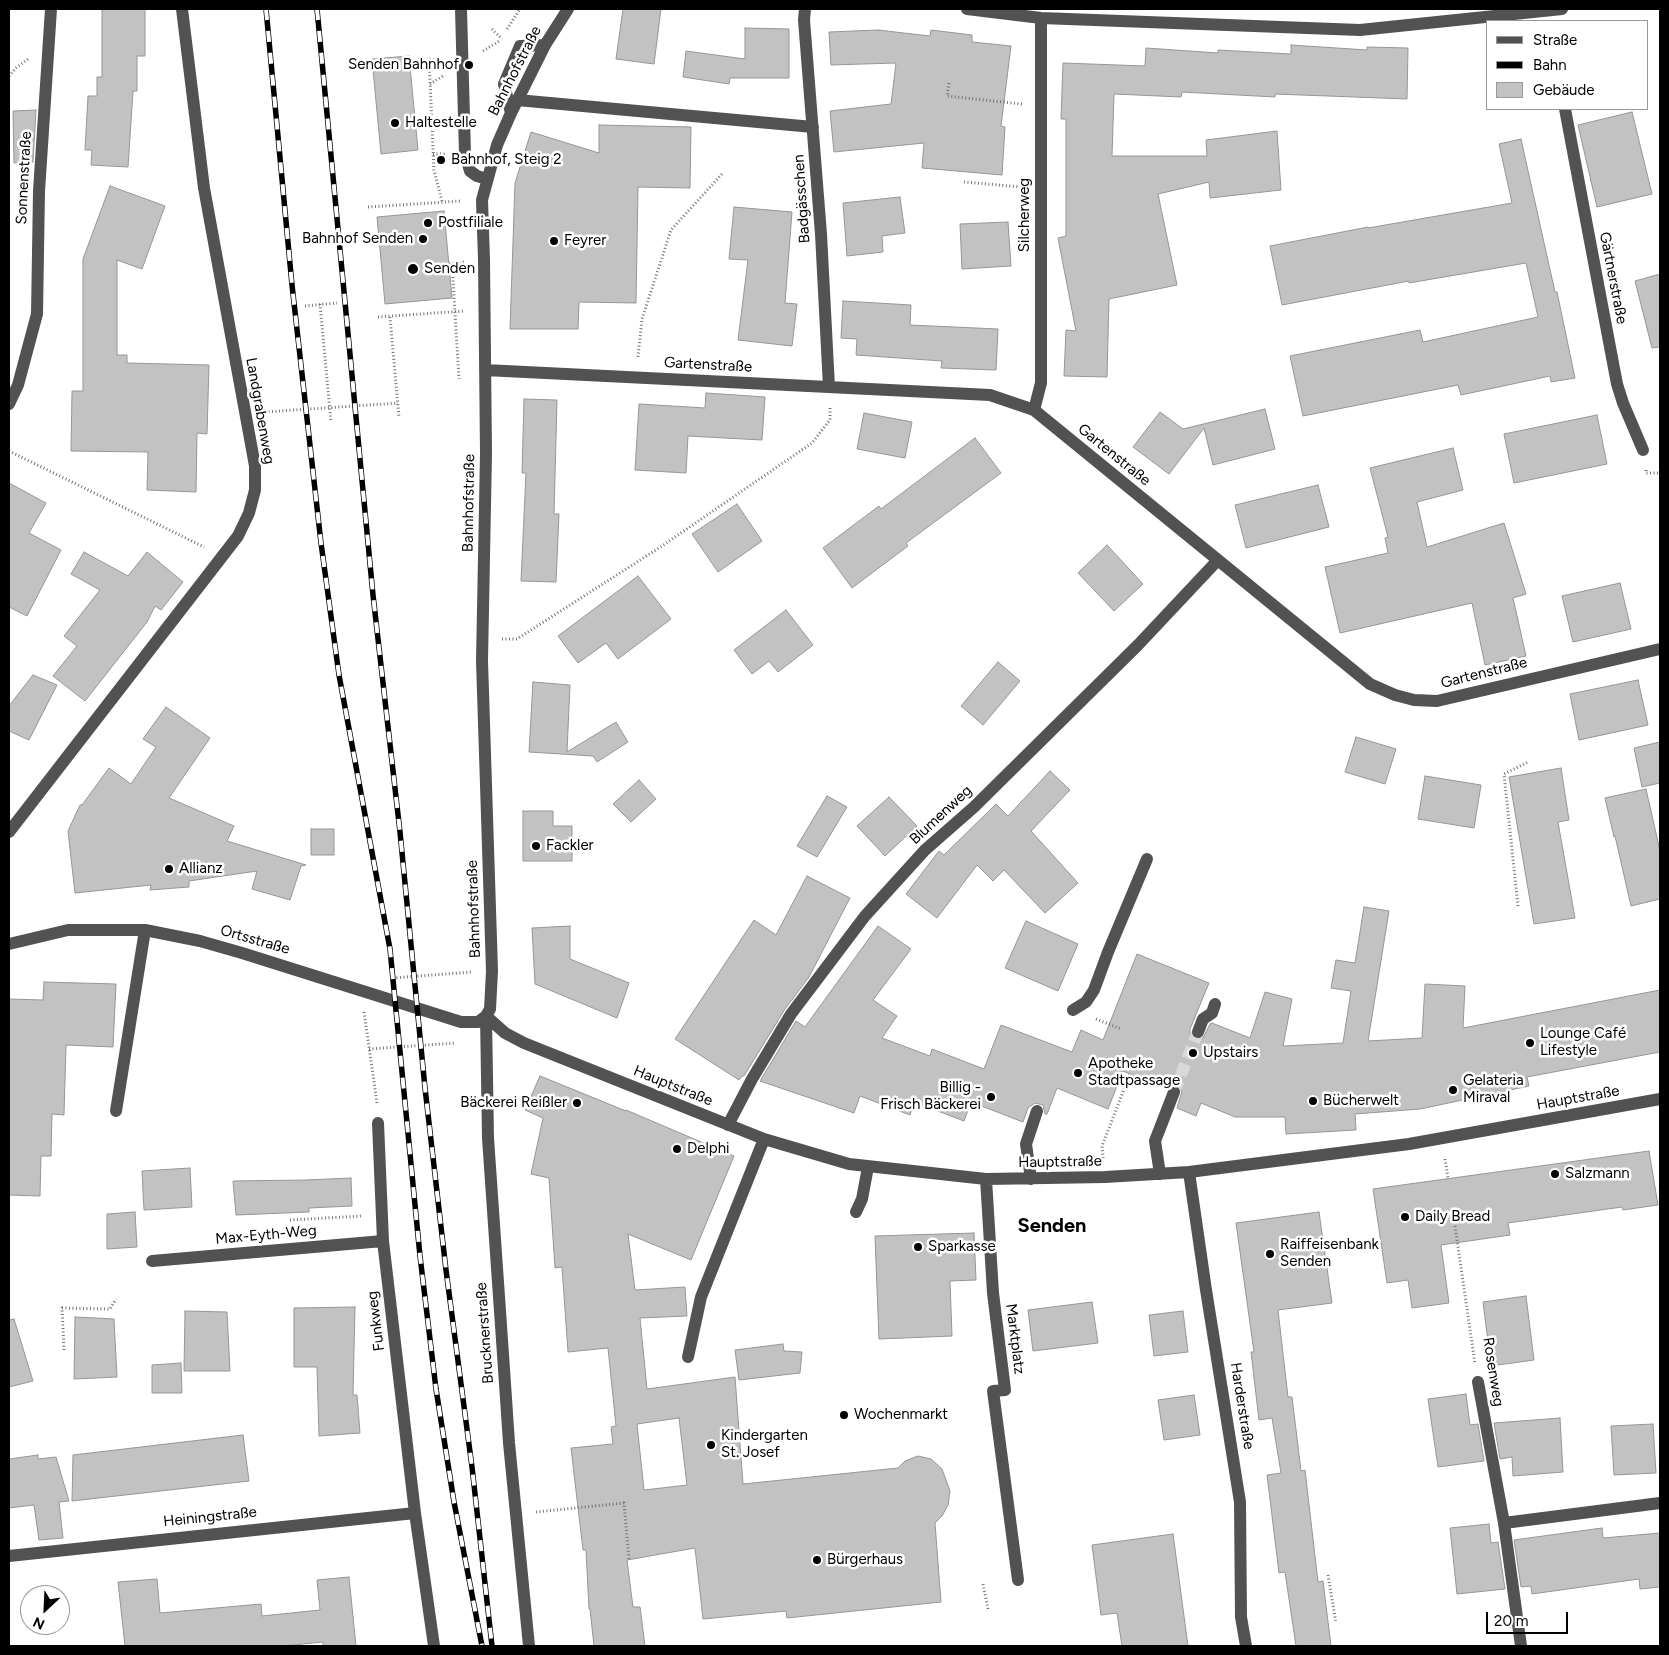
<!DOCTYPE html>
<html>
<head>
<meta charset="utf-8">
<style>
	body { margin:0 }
	#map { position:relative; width:1669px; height:1655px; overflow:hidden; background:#fff; font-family:Figtree,sans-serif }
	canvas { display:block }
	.frame { position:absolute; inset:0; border:10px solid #000; pointer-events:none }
	.legend { position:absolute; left:1486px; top:20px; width:162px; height:90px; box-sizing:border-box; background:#fff; border:1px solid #999; margin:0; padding:6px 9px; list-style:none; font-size:15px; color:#000 }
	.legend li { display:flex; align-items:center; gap:10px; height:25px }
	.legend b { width:25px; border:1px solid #999 }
	.north { position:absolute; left:20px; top:1585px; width:50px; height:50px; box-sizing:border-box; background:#fff; border:1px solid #999; border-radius:50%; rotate:205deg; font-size:14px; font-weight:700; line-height:20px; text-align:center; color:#000 }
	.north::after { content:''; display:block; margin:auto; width:18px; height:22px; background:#000; clip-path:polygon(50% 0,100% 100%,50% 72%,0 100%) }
	.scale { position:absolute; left:1486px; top:1612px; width:82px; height:22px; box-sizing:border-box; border:2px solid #000; border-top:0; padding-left:6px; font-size:15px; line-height:18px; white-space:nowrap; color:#000; -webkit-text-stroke:4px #fff; paint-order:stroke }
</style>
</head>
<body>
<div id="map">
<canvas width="1669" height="1655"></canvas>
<div class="frame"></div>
<ul class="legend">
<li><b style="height:6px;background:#525252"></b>Straße</li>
<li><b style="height:6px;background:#000"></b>Bahn</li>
<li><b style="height:14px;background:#c2c2c2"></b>Gebäude</li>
</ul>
<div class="north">N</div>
<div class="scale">20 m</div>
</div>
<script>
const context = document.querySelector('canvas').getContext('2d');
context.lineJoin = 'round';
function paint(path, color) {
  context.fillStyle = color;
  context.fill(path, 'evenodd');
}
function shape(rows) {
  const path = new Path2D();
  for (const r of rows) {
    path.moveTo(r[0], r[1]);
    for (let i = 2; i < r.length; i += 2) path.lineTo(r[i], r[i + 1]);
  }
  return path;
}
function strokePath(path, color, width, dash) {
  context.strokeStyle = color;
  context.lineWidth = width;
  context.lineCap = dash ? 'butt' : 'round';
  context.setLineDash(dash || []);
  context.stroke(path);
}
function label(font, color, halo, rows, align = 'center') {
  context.font = font + ' Figtree,sans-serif';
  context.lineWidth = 5;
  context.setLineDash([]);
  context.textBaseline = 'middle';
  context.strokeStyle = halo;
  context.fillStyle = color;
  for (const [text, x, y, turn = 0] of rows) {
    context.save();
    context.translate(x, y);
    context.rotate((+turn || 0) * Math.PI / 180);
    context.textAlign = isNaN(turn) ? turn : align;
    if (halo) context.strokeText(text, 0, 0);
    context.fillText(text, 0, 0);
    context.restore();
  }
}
const building = shape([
	[102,9,145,9,145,56,137,56,137,91,133,91,128,167,91,165,92,150,85,150,88,96,97,96,97,77,102,77,102,9],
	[623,9,661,9,654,64,616,59,623,9],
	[745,28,789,29,789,78,730,78,729,84,683,77,686,51,745,59,745,28],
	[878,30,930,36,931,30,972,35,972,42,1011,46,1001,126,1005,127,1002,175,922,168,924,143,834,152,830,111,891,104,896,63,831,65,829,32,878,30],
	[1291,45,1367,50,1367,47,1408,48,1407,99,1275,94,1275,97,1182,92,1181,97,1114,94,1112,156,1207,156,1206,140,1277,131,1281,190,1210,198,1209,182,1158,194,1177,285,1109,299,1107,377,1064,376,1066,330,1076,331,1058,238,1066,236,1066,119,1061,119,1063,63,1145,66,1146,48,1218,53,1218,50,1291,54,1291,45],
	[409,56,418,150,381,154,372,59,409,56],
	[36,110,33,162,14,163,13,111,36,110],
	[1632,112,1652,194,1597,207,1578,125,1632,112],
	[599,125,691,127,690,188,638,187,636,303,579,302,578,329,510,329,515,183,531,132,599,153,599,125],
	[1521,139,1555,292,1557,292,1575,378,1551,382,1550,376,1461,395,1458,385,1303,416,1290,356,1420,330,1423,342,1538,317,1526,263,1409,283,1409,281,1282,305,1270,246,1368,227,1368,228,1512,203,1499,144,1521,139],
	[110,186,165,206,142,269,117,260,117,355,127,355,127,363,209,365,207,434,197,433,196,492,147,490,148,452,71,451,72,391,83,391,83,259,110,186],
	[900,197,905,233,882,236,883,252,847,256,843,203,900,197],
	[734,207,792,212,785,303,797,304,792,346,738,340,748,260,729,259,734,207],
	[444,211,452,298,385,304,377,217,444,211],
	[1008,222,1011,266,962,269,960,224,1008,222],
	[1660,274,1660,347,1652,348,1635,281,1660,274],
	[843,301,911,305,910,325,998,329,996,370,941,368,942,361,856,355,857,339,841,338,843,301],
	[706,393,765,397,762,440,688,436,686,473,635,470,639,404,705,408,706,393],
	[524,399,557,400,554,514,559,514,556,582,521,581,526,473,522,473,524,399],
	[1265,409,1275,449,1213,465,1204,428,1169,474,1133,447,1160,412,1183,429,1265,409],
	[864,413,912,422,905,458,857,449,864,413],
	[1597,415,1607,464,1514,483,1504,434,1597,415],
	[975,438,1001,473,906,543,908,546,852,588,823,548,879,506,881,509,975,438],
	[1453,448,1463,490,1417,502,1427,547,1504,523,1526,594,1513,598,1526,656,1485,665,1472,603,1340,633,1325,567,1388,553,1385,538,1388,537,1370,468,1453,448],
	[9,483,46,503,29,533,61,550,27,616,9,607,9,483],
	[1318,485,1329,527,1246,548,1235,505,1318,485],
	[737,504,762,541,718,572,692,534,737,504],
	[1107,545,1143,584,1114,611,1078,573,1107,545],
	[84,552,128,576,147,552,183,582,161,610,155,606,147,622,85,701,53,676,77,646,64,636,100,590,71,574,84,552],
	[638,576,671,619,618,659,606,643,578,663,558,636,638,576],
	[1620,583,1631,629,1573,642,1562,596,1620,583],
	[786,610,813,645,778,672,769,661,752,674,734,650,786,610],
	[998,662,1020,681,983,725,961,706,998,662],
	[33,675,57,685,29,740,9,731,9,706,33,675],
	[1638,680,1648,725,1579,740,1570,694,1638,680],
	[533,682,570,685,567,752,616,722,628,742,597,762,593,756,529,752,533,682],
	[166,707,210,738,169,798,234,826,227,841,306,865,301,866,290,900,252,889,257,871,189,881,189,887,150,890,151,885,75,893,68,831,80,805,82,805,109,768,131,784,156,747,143,739,166,707],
	[1356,737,1396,749,1385,784,1345,772,1356,737],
	[1660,742,1660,783,1642,787,1634,748,1660,742],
	[1561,768,1569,820,1558,822,1575,918,1534,924,1509,777,1561,768],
	[1050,771,1070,790,1031,831,1078,883,1045,913,1004,870,993,881,977,865,937,918,906,894,939,851,944,855,996,804,1008,816,1050,771],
	[1425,776,1481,785,1474,828,1418,819,1425,776],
	[639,780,656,799,631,822,613,804,639,780],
	[1646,789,1660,851,1660,899,1631,906,1615,836,1614,837,1605,798,1646,789],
	[827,796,847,807,817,857,797,846,827,796],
	[889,797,917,826,885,856,857,826,889,797],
	[523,811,553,811,553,826,572,826,572,861,523,861,523,811],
	[311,829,334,829,334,855,311,855,311,829],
	[807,876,850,898,809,977,785,1009,744,1076,742,1076,739,1080,675,1039,754,920,776,935,807,876],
	[1364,907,1389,911,1368,1041,1422,1038,1425,984,1465,986,1463,1028,1660,990,1660,1052,1527,1077,1529,1086,1420,1109,1355,1114,1356,1130,1286,1134,1285,1117,1235,1117,1201,1103,1196,1116,1177,1108,1182,1091,1177,1085,1172,1084,1167,1089,1123,1071,1108,1109,1057,1088,1047,1114,1045,1114,1043,1105,1035,1103,1028,1108,1023,1122,971,1102,964,1121,914,1102,910,1115,860,1096,854,1113,760,1081,796,1021,805,1027,878,926,911,949,873,1000,897,1016,882,1038,930,1056,932,1049,984,1069,1001,1025,1072,1052,1081,1030,1103,1040,1137,954,1209,983,1190,1029,1190,1034,1195,1039,1200,1040,1203,1038,1210,1024,1212,1023,1250,1038,1265,992,1292,999,1283,1046,1343,1043,1351,991,1331,988,1336,960,1355,963,1364,907],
	[1026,921,1078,944,1058,991,1005,968,1026,921],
	[570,926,570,959,629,983,617,1018,535,984,532,928,570,926],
	[44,982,116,984,113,1047,66,1045,64,1115,52,1114,51,1156,41,1156,40,1196,9,1195,9,999,43,1000,44,982],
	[540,1076,626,1111,626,1110,734,1156,691,1260,628,1234,635,1290,685,1287,687,1316,640,1318,647,1389,735,1377,743,1484,898,1468,905,1461,918,1456,931,1459,942,1469,950,1491,948,1505,942,1516,935,1523,941,1602,787,1618,786,1611,703,1619,695,1548,627,1560,633,1607,640,1607,645,1646,594,1646,590,1609,589,1609,586,1550,583,1550,571,1448,613,1444,611,1427,616,1426,608,1348,568,1352,562,1267,555,1268,549,1178,531,1174,543,1118,525,1110,540,1076],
	[679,1418,687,1485,644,1490,637,1424,679,1418],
	[1649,1151,1658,1205,1623,1210,1622,1207,1508,1223,1510,1235,1441,1245,1449,1303,1412,1308,1408,1280,1387,1283,1373,1189,1649,1151],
	[190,1168,192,1207,144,1210,142,1171,190,1168],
	[351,1178,352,1206,309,1208,309,1212,236,1215,233,1181,306,1180,351,1178],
	[135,1212,137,1247,107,1249,107,1214,135,1212],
	[1319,1212,1332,1303,1278,1310,1288,1397,1292,1397,1301,1471,1305,1470,1318,1582,1323,1581,1331,1646,1296,1646,1285,1572,1279,1573,1267,1475,1281,1473,1272,1418,1259,1420,1251,1352,1254,1352,1236,1223,1319,1212],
	[974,1233,976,1280,950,1281,952,1336,879,1339,875,1236,974,1233],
	[1526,1296,1534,1360,1491,1366,1483,1302,1526,1296],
	[1092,1302,1098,1343,1033,1351,1028,1310,1092,1302],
	[355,1307,353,1395,357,1395,360,1433,319,1436,317,1367,294,1367,294,1308,355,1307],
	[185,1311,227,1312,230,1371,184,1371,185,1311],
	[1183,1311,1188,1352,1154,1356,1149,1315,1183,1311],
	[75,1317,114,1319,117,1377,74,1379,75,1317],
	[14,1319,33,1381,9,1387,9,1320,14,1319],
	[783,1344,784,1351,802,1352,800,1373,739,1380,735,1350,783,1344],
	[181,1363,182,1393,152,1393,152,1365,181,1363],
	[1466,1394,1470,1425,1478,1424,1484,1461,1438,1467,1428,1399,1466,1394],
	[1194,1395,1200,1435,1164,1440,1158,1400,1194,1395],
	[1560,1418,1563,1472,1513,1476,1512,1457,1500,1459,1494,1423,1560,1418],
	[1653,1424,1656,1473,1614,1475,1611,1426,1653,1424],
	[243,1435,249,1481,72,1501,73,1455,243,1435],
	[38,1455,38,1459,56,1457,69,1501,59,1502,63,1538,39,1540,34,1505,9,1508,9,1459,38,1455],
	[1489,1524,1491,1543,1498,1542,1505,1589,1457,1594,1450,1528,1489,1524],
	[1602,1528,1603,1538,1660,1533,1660,1587,1640,1589,1639,1579,1532,1594,1531,1586,1521,1587,1514,1540,1602,1528],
	[1173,1534,1188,1646,1122,1646,1117,1613,1101,1615,1092,1545,1173,1534],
	[349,1577,356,1646,323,1646,323,1642,283,1646,125,1646,118,1582,157,1579,160,1613,261,1604,262,1616,320,1610,317,1580,349,1577]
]);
paint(building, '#c2c2c2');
strokePath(building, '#969696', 1);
strokePath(shape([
	[1174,1092,1198,1032]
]), '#d9d9d9', 12, [12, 6]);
strokePath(shape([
	[492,29,502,39],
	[507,29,520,9],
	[483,51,501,40],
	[9,76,16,68,28,59],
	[949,83,947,96,1022,104],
	[430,84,443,76],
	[433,154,445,154],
	[964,182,1021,187],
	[442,201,434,170,429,59,436,60,442,57],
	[368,207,461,201],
	[452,263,459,379],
	[449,264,464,262],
	[320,304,331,422],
	[305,306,337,303],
	[378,317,464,311],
	[390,317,399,418],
	[638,357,642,319,671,230,722,174],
	[265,412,398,403],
	[9,451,204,547],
	[1646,470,1646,473,1660,473],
	[502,639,517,639,662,546,812,443,830,420,830,407],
	[1518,906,1504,774,1528,762],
	[393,978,472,972],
	[364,1012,377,1103],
	[1096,1019,1121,1029],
	[369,1049,456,1043],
	[1103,1158,1102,1146,1130,1074],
	[1445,1159,1448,1178],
	[290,1220,362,1216],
	[1455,1226,1475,1364],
	[64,1350,62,1308,110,1309,116,1299],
	[536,1512,624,1503,629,1559],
	[1328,1575,1336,1623],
	[983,1584,988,1609]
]), '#747474', 3, [1, 2.5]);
strokePath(shape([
	[461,9,465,154,470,171,477,176,487,179],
	[805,9,804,20,821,234,829,387],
	[967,9,1041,18,1360,30,1562,9],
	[517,100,813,127],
	[1565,109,1617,384,1623,403,1643,450],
	[511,113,504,84,520,46,545,45],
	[485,370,990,395,1034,410,1370,684,1395,695,1414,700,1437,701,1660,649],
	[9,404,18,385,37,314,39,191,51,9],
	[1034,410,1041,383,1041,18],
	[9,832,238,536,249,513,255,490,255,466,204,188,182,9],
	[9,944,68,930,145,930,200,941,242,953,461,1022,478,1022,486,1016,490,1009,492,971,482,661,486,453,484,260,482,200,497,145,511,113,545,45,568,9],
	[1073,1010,1086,1002,1094,990,1108,952,1147,859],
	[486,1016,505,1033,524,1043,764,1139,849,1164,986,1179,1105,1177,1189,1172,1409,1144,1660,1099],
	[486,1016,488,1138,504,1369,509,1443,529,1646],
	[1198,1032,1203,1019,1212,1013,1215,1004],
	[116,1111,145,930],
	[378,1123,383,1241,415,1513,434,1646],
	[728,1125,752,1079,791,1014,865,916,925,850,974,807,1138,645,1217,561],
	[1189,1172,1206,1290,1240,1502,1241,1617,1246,1646],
	[1160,1174,1155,1141,1174,1092],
	[986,1179,993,1293,1005,1390,993,1391,1018,1580],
	[1031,1179,1026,1144,1037,1111],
	[856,1212,862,1199,868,1167],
	[152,1261,383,1241],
	[688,1357,701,1297,764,1139],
	[1478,1382,1504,1523,1521,1646],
	[1504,1523,1660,1503],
	[9,1556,415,1513]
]), '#525252', 12);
const rail = shape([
	[266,9,292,285,321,543,339,675,390,949,420,1256,436,1389,454,1502,482,1646],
	[317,9,373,595,400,832,425,1088,446,1270,472,1467,492,1646]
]);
strokePath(rail, '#000', 5.5);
strokePath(rail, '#fff', 4, [11]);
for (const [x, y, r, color] of [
	[469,65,5,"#000"],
	[395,123,5,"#000"],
	[441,160,5,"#000"],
	[428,223,5,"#000"],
	[423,239,5,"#000"],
	[554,241,5,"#000"],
	[413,269,6,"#000"],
	[536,846,5,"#000"],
	[169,869,5,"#000"],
	[1530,1043,5,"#000"],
	[1193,1053,5,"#000"],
	[1078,1073,5,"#000"],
	[1453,1090,5,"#000"],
	[991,1097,5,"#000"],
	[1313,1101,5,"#000"],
	[577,1103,5,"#000"],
	[677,1149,5,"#000"],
	[1555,1174,5,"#000"],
	[1405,1217,5,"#000"],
	[918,1247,5,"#000"],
	[1270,1254,5,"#000"],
	[844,1415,5,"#000"],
	[711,1445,5,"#000"],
	[817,1560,5,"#000"]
]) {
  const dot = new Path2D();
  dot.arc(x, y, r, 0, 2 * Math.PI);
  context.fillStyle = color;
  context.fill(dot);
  strokePath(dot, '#fff', 2);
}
label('15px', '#000', '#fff', [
	["Senden Bahnhof",459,65,"right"],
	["Haltestelle",405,123],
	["Bahnhof, Steig 2",451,160],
	["Postfiliale",438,223],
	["Bahnhof Senden",413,239,"right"],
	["Feyrer",564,241],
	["Senden",424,269],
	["Fackler",546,846],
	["Allianz",179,869],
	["Lounge Café",1540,1034],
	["Lifestyle",1540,1051],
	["Upstairs",1203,1053],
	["Apotheke",1088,1064],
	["Stadtpassage",1088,1081],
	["Gelateria",1463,1081],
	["Miraval",1463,1098],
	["Billig -",981,1088,"right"],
	["Frisch Bäckerei",981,1105,"right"],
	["Bücherwelt",1323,1101],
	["Bäckerei Reißler",567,1103,"right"],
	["Delphi",687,1149],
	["Salzmann",1565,1174],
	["Daily Bread",1415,1217],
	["Raiffeisenbank",1280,1245],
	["Senden",1280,1262],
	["Sparkasse",928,1247],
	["Wochenmarkt",854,1415],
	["Kindergarten",721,1436],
	["St. Josef",721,1453],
	["Bürgerhaus",827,1560]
], 'left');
label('15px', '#000', '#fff', [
	["Bahnhofstraße",515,71,-63],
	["Sonnenstraße",24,178,-87],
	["Badgässchen",802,199,-94],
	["Silcherweg",1025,215,-90],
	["Gärtnerstraße",1613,278,79],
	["Gartenstraße",708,365,3],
	["Landgrabenweg",260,411,80],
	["Gartenstraße",1114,455,39],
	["Bahnhofstraße",469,503,-89],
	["Gartenstraße",1484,673,-14],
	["Blumenweg",941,815,-43],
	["Bahnhofstraße",474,909,-92],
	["Ortsstraße",255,940,16],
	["Hauptstraße",673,1086,22],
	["Hauptstraße",1578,1098,-10],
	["Hauptstraße",1060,1162,-1],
	["Max-Eyth-Weg",266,1235,-5],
	["Funkweg",376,1321,-97],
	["Brucknerstraße",485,1333,-94],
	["Marktplatz",1015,1339,83],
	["Rosenweg",1493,1372,81],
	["Harderstraße",1242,1406,81],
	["Heiningstraße",210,1517,-6]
]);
label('bold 20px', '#000', '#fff', [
	["Senden",1052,1226]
]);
</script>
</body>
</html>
